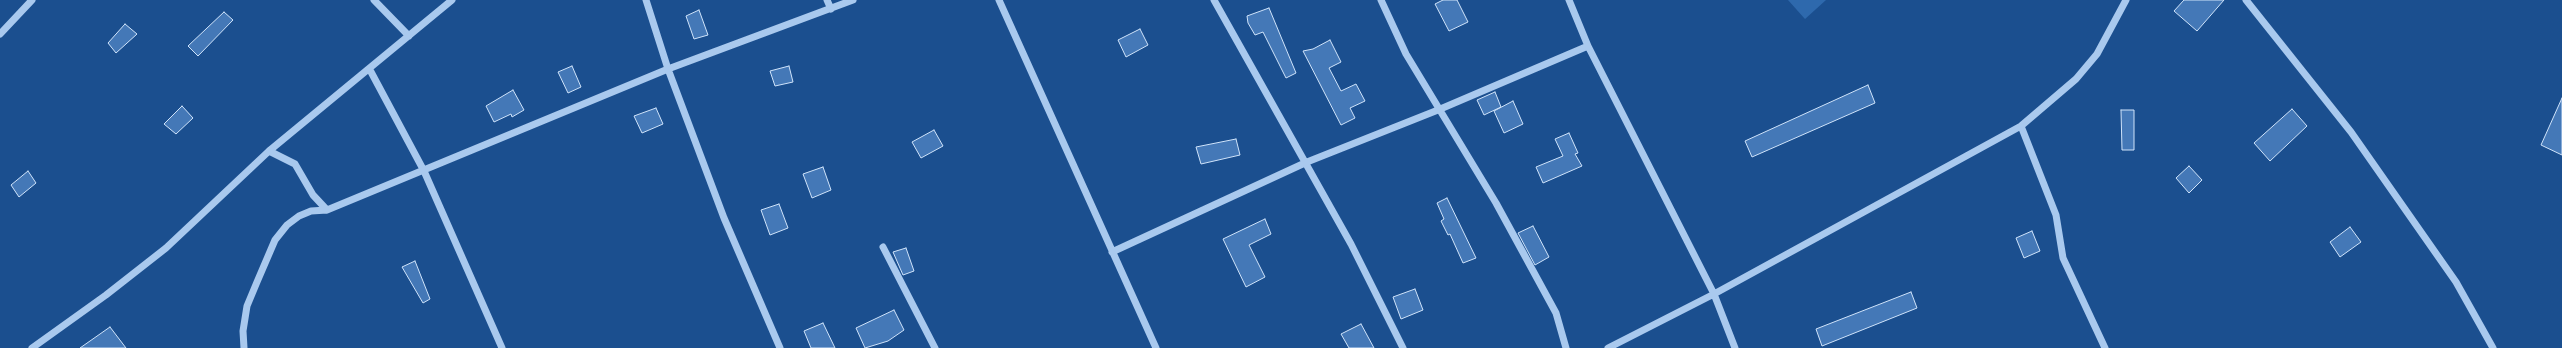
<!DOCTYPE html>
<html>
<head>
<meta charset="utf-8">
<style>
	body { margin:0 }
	canvas { display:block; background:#1b4f8f }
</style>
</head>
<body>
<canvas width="2562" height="348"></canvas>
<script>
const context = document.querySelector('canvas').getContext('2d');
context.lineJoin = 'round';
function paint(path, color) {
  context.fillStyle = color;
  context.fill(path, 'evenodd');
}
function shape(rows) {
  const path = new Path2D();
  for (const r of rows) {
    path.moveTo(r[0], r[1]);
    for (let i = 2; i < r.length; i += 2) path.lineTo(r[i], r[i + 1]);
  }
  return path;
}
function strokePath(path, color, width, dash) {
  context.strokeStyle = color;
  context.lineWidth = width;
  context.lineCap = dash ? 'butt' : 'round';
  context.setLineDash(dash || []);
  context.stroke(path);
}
paint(shape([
	[1788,0,1826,0,1805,19]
]), '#2e69ad');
const building = shape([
	[1443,0,1457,0,1468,22,1449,31,1435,4,1443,0],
	[2184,0,2224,0,2197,31,2174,11,2184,0],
	[1269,8,1296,73,1286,78,1263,32,1255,35,1248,23,1247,16,1269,8],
	[699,10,708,35,694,39,686,16,699,10],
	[224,12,233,20,198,56,188,46,224,12],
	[125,24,137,34,116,53,108,43,125,24],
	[1140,29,1148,45,1126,57,1118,40,1140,29],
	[1330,40,1341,62,1329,68,1341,91,1356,84,1365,101,1350,108,1355,118,1341,125,1303,51,1313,49,1330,40],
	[572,66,581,87,568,93,558,72,572,66],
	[789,66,793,82,775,86,770,71,789,66],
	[1868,85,1875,103,1752,157,1745,141,1868,85],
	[513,90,524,110,512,117,511,114,494,122,486,106,513,90],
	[1495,92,1501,107,1484,115,1477,100,1495,92],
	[2562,98,2562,155,2541,145,2562,98],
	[1513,101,1523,124,1504,133,1494,111,1513,101],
	[182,106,193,118,176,134,164,124,182,106],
	[656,108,663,124,642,133,634,116,656,108],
	[2292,109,2307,126,2270,161,2254,143,2292,109],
	[2121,110,2134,110,2134,150,2122,150,2121,110],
	[934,130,943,146,921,158,912,142,934,130],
	[1569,133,1578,153,1575,154,1582,166,1543,183,1536,167,1563,156,1555,139,1569,133],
	[1236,139,1240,155,1201,164,1196,147,1236,139],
	[2189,166,2202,180,2189,193,2176,178,2189,166],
	[823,167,831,190,812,198,803,174,823,167],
	[28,171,36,183,19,197,11,185,28,171],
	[1447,198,1476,258,1463,263,1450,234,1448,235,1441,221,1444,219,1437,203,1447,198],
	[779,204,788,228,770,235,761,210,779,204],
	[1265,219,1271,234,1249,245,1265,277,1246,287,1223,239,1265,219],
	[1533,226,1549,257,1535,265,1518,233,1533,226],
	[2350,227,2361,242,2340,257,2330,242,2350,227],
	[2032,231,2040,251,2024,258,2016,238,2032,231],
	[906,248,914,271,903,275,893,252,906,248],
	[415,261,430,299,423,303,402,267,415,261],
	[1415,289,1423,310,1401,319,1393,297,1415,289],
	[1911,292,1917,308,1822,346,1816,329,1911,292],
	[894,310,904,330,888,341,865,348,856,328,894,310],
	[823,323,835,348,811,348,804,331,823,323],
	[1361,324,1374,348,1349,348,1341,334,1361,324],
	[110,327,126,348,80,348,110,327]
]);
paint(building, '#4478b7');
strokePath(building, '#cfe3fa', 1);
strokePath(shape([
	[374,0,409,36],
	[646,0,668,69,724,218,780,348],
	[827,0,831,9],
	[999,0,1156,348],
	[1214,0,1351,244,1403,348],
	[1381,0,1406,54,1496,203,1556,313,1566,348],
	[1569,0,1588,46,1714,294,1735,348],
	[2246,0,2351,132,2456,282,2493,348],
	[0,34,32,0],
	[370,70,424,171,502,348],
	[2021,126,2056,215,2063,258,2105,348],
	[269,151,295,164,313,195,327,210],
	[883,247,935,348],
	[1112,252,1307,162,1438,110,1588,46],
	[32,348,106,295,166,248,269,151,452,0],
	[244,348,243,331,247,306,257,282,275,240,287,225,299,216,311,211,327,210,668,69,853,0],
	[1608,348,1714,294,2021,126,2076,79,2097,54,2126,0]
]), '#a9c9ee', 7);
</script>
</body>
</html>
